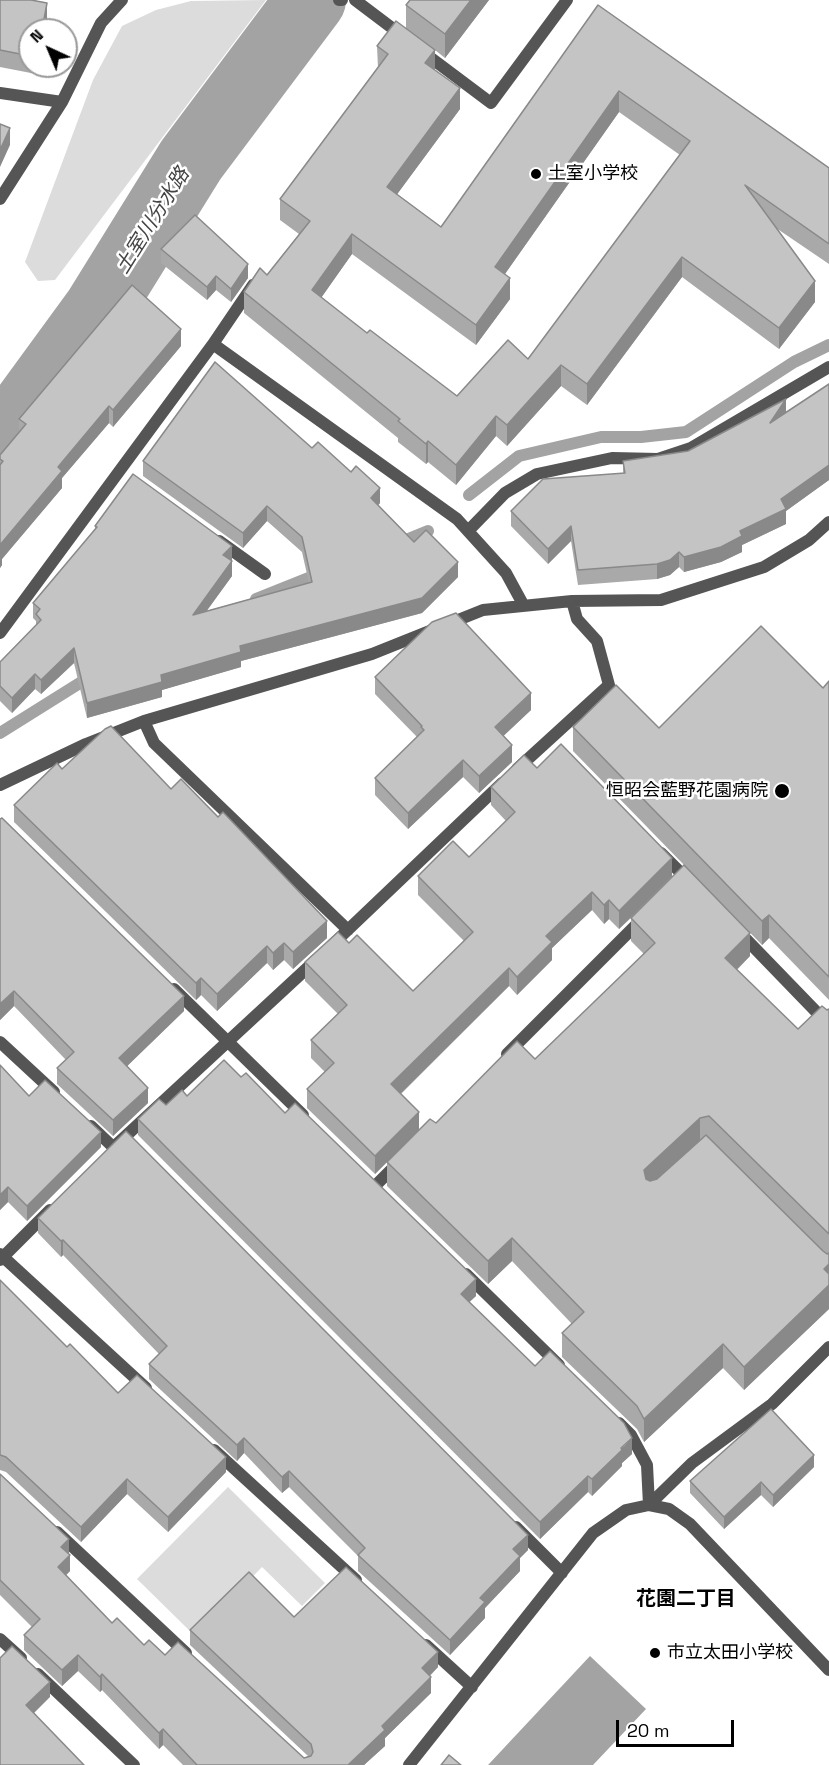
<!DOCTYPE html>
<html>
<head>
<meta charset="utf-8">
<style>
	body { margin:0 }
	#map { position:relative; width:829px; height:1765px; overflow:hidden; background:#fff; font-family:"Space Grotesk",sans-serif }
	canvas { display:block }
	.north { position:absolute; left:18px; top:18px; width:60px; height:60px; box-sizing:border-box; background:#fff; border:2px solid #999; border-radius:50%; rotate:316deg; font-size:16px; font-weight:700; line-height:24px; text-align:center; color:#000 }
	.north::after { content:''; display:block; margin:auto; width:21px; height:27px; background:#000; clip-path:polygon(50% 0,100% 100%,50% 72%,0 100%) }
	.scale { position:absolute; left:616px; top:1720px; width:118px; height:27px; box-sizing:border-box; border:3px solid #000; border-top:0; padding-left:8px; font-size:18px; line-height:21px; white-space:nowrap; color:#000; -webkit-text-stroke:4px #fff; paint-order:stroke }
</style>
</head>
<body>
<div id="map">
<canvas width="829" height="1765"></canvas>
<div class="north">N</div>
<div class="scale">20 m</div>
</div>
<script>
const context = document.querySelector('canvas').getContext('2d');
context.lineJoin = 'round';
function paint(path, color) {
  context.fillStyle = color;
  context.fill(path, 'evenodd');
}
function shape(rows) {
  const path = new Path2D();
  for (const r of rows) {
    path.moveTo(r[0], r[1]);
    for (let i = 2; i < r.length; i += 2) path.lineTo(r[i], r[i + 1]);
  }
  return path;
}
function strokePath(path, color, width, dash) {
  context.strokeStyle = color;
  context.lineWidth = width;
  context.lineCap = dash ? 'butt' : 'round';
  context.setLineDash(dash || []);
  context.stroke(path);
}
function label(font, color, halo, rows, align = 'center') {
  context.font = font + ' "Space Grotesk","Noto Sans JP",sans-serif';
  context.lineWidth = 5;
  context.setLineDash([]);
  context.textBaseline = 'middle';
  context.strokeStyle = halo;
  context.fillStyle = color;
  for (const [text, x, y, turn = 0] of rows) {
    context.save();
    context.translate(x, y);
    context.rotate((+turn || 0) * Math.PI / 180);
    context.textAlign = isNaN(turn) ? turn : align;
    if (halo) context.strokeText(text, 0, 0);
    context.fillText(text, 0, 0);
    context.restore();
  }
}
paint(shape([
	[266,0,55,280,38,281,25,262,93,80,122,26,156,10,191,1],
	[228,1487,325,1583,302,1606,262,1567,195,1636,137,1579]
]), '#dcdcdc');
paint(shape([
	[590,1656,646,1709,593,1765,488,1765]
]), '#a3a3a3');
strokePath(shape([
	[469,495,519,456,601,437,641,437,686,432,794,362,829,345],
	[396,544,428,531],
	[256,599,321,573],
	[0,733,91,676]
]), '#a3a3a3', 12);
strokePath(shape([
	[0,444,98,310,191,160,311,0]
]), '#a3a3a3', 70);
strokePath(shape([
	[339,0,342,0],
	[355,0,404,37],
	[423,52,491,103,567,0],
	[0,93,62,102,101,23,122,0],
	[0,199,62,102],
	[213,344,253,285],
	[469,530,505,493,537,474,612,458,658,459,691,448,829,367],
	[219,541,265,574],
	[448,624,483,610,572,601,661,600,764,567,809,540,829,522],
	[0,633,213,344,457,519,506,573,524,606],
	[144,721,154,743,348,930],
	[517,769,609,685,597,641,577,619,572,601],
	[0,785,86,744,144,721,372,654,432,630],
	[661,853,689,881],
	[741,934,829,1025],
	[332,945,502,783],
	[174,989,303,1115],
	[0,1042,54,1092],
	[507,1054,641,920],
	[91,1126,113,1147],
	[116,1145,317,959],
	[375,1186,397,1164],
	[0,1254,146,1388],
	[0,1260,50,1210],
	[466,1274,559,1365],
	[619,1423,631,1435,647,1465,649,1505],
	[214,1450,356,1580],
	[649,1505,692,1463,772,1404,829,1347],
	[516,1527,562,1573],
	[57,1532,186,1653],
	[0,1639,21,1658],
	[426,1645,472,1687],
	[38,1674,134,1765],
	[409,1765,593,1533,626,1510,649,1505,669,1509,690,1524,829,1670]
]), '#555', 12);
paint(shape([
	[0,0,47,20,45,30,30,30,30,66,38,66,36,74,0,67],
	[410,0,489,0,445,58,435,50,435,70,460,109,397,194,441,227,598,5,829,168,829,264,776,228,815,302,779,349,682,277,587,405,561,386,507,446,496,436,456,485,428,462,426,464,398,442,398,438,244,313,244,292,267,275,299,234,280,220,280,199,378,68,377,46,406,28,406,5],
	[619,112,680,155,528,359,457,396,367,333,321,297,352,254,476,345,510,299,505,274],
	[161,249,248,278,231,302,216,290,207,300,161,263],
	[181,346,113,427,109,423,62,478,62,488,2,559,2,565,0,568,0,455,19,432,19,419],
	[829,384,829,480,786,511,786,524,742,545,742,552,721,562,684,572,679,567,670,575,657,579,578,585,571,541,548,564,511,526,511,511,623,473,623,461,688,451,786,412],
	[312,448,380,503,378,505,414,542,458,577,422,613,241,661,241,667,162,690,162,697,87,718,74,663,41,694,35,689,12,713,0,701,0,662,36,626,36,621,33,618,33,603,95,529,95,526,232,546,232,576,206,611,309,583,302,552,267,521,243,548,143,476,143,461],
	[375,677,531,710,503,736,512,762,479,793,463,777,408,829,375,795,375,778,417,737,375,694],
	[829,681,829,1000,769,938,762,945,573,751,573,727,659,728,823,688],
	[537,768,672,876,750,956,737,970,798,1029,829,1009,829,1309,744,1390,723,1368,644,1442,637,1429,562,1357,562,1333,572,1324,512,1261,488,1284,387,1186,387,1162,375,1174,307,1108,307,1089,325,1072,311,1058,311,1040,338,1014,305,981,305,962,349,943,413,991,464,941,418,895,418,876,469,857,506,821,491,805,491,787],
	[592,910,604,924,609,919,619,929,631,918,631,941,644,954,535,1059,436,1123,419,1130,401,1094,509,986,517,995,552,960,552,948],
	[62,769,171,789,327,938,293,969,284,960,273,970,267,963,217,1011,201,995,196,1000,14,822,14,805],
	[0,819,184,1011,127,1066,148,1103,113,1136,57,1084,57,1068,66,1060,14,1006,0,1020],
	[0,1065,29,1096,101,1147,27,1221,8,1202,0,1210],
	[241,1077,285,1113,476,1296,469,1302,535,1366,632,1454,622,1463,622,1466,592,1496,588,1492,540,1539,138,1135,138,1119,187,1096],
	[38,1218,528,1550,520,1558,520,1571,485,1608,485,1618,450,1655,358,1571,358,1556,289,1487,282,1493,244,1453,237,1461,149,1379,149,1364,159,1354,63,1255,61,1257,38,1233],
	[0,1280,67,1347,118,1393,226,1472,168,1532,127,1494,81,1542,6,1472,0,1470],
	[814,1467,773,1507,761,1495,724,1529,690,1493,690,1481],
	[0,1474,69,1554,70,1571,66,1575,112,1623,144,1645,165,1655,304,1758,308,1756,190,1645,190,1630,294,1617,438,1667,430,1676,431,1693,385,1738,385,1746,364,1765,183,1765,163,1745,159,1749,102,1690,100,1692,78,1671,62,1686,24,1650,24,1635,32,1627,0,1595]
]), '#a9a9a9');
paint(shape([
	[471,0,489,0,445,58,445,34],
	[47,3,47,20,45,30,42,30],
	[435,50,435,71,425,63],
	[460,88,460,109,387,208,387,187],
	[619,91,619,112,495,288,495,267],
	[10,128,10,145,0,167,0,150],
	[352,234,352,254,312,311,312,290],
	[682,257,682,277,587,405,587,384],
	[248,264,248,278,231,302,231,289],
	[216,276,216,290,207,300,207,287],
	[510,278,510,299,476,345,476,325],
	[815,281,815,302,779,349,779,328],
	[181,329,181,346,113,427,113,410],
	[561,365,561,386,507,446,507,425],
	[786,399,786,414,770,423],
	[109,406,109,423,62,478,62,488,2,559,2,565,0,568,0,545,58,467],
	[496,416,496,436,456,485,456,465],
	[428,441,428,462,426,464,426,444],
	[829,465,829,480,786,511,786,524,742,545,742,552,721,562,684,572,684,557,740,531,781,499],
	[380,488,380,503,371,513,371,498],
	[267,506,267,521,243,548,243,533],
	[571,526,571,541,548,564,548,549],
	[232,546,232,576,193,630,193,615,223,555],
	[679,552,679,567,670,575,657,579,657,564],
	[458,562,458,577,422,613,241,661,241,667,162,690,162,697,87,718,87,703,240,646],
	[74,648,74,663,41,694,41,680],
	[35,674,35,689,12,713,12,698],
	[531,693,531,710,495,744,495,727],
	[512,745,512,762,479,793,479,776],
	[463,760,463,777,408,829,408,813],
	[672,858,672,876,619,929,619,911],
	[592,892,592,910,552,948,552,960,517,995,517,977,546,936],
	[609,900,609,919,604,924,604,905],
	[769,915,769,938,762,945,762,921],
	[327,921,327,938,293,969,293,952],
	[750,933,750,956,725,981,725,958],
	[284,943,284,960,273,970,273,953],
	[267,946,267,963,217,1011,217,994],
	[509,968,509,986,391,1103,391,1084],
	[201,978,201,995,196,1000,196,983],
	[14,991,14,1006,0,1020,0,1004],
	[184,996,184,1011,119,1074,119,1058],
	[148,1088,148,1103,113,1136,113,1120],
	[419,1112,419,1130,375,1174,375,1156],
	[700,1118,700,1141,644,1193,644,1170],
	[101,1132,101,1147,27,1221,27,1206],
	[8,1187,8,1202,0,1210,0,1195],
	[512,1238,512,1261,488,1284,488,1261],
	[63,1240,63,1255,61,1257,61,1241],
	[829,1264,829,1309,744,1390,744,1367,824,1269],
	[476,1279,476,1296,461,1310,461,1294],
	[723,1344,723,1368,644,1442,644,1419],
	[244,1438,244,1453,237,1461,237,1445],
	[632,1438,632,1454,622,1463,622,1466,592,1496,592,1479],
	[814,1455,814,1467,773,1507,773,1495],
	[226,1457,226,1472,168,1532,168,1517],
	[289,1471,289,1487,282,1493,282,1477],
	[588,1476,588,1492,540,1539,540,1522],
	[127,1479,127,1494,81,1542,81,1527],
	[761,1482,761,1495,724,1529,724,1517],
	[528,1535,528,1550,520,1558,520,1571,485,1608,485,1618,450,1655,450,1640,480,1598,513,1549],
	[69,1539,69,1554,61,1547],
	[70,1555,70,1571,58,1583,58,1567],
	[438,1652,438,1667,422,1683,422,1668],
	[78,1655,78,1671,62,1686,62,1670],
	[102,1674,102,1690,100,1692,100,1677],
	[431,1677,431,1693,385,1738,385,1746,364,1765,348,1765,382,1726],
	[50,1682,50,1697,26,1721,26,1705],
	[163,1729,163,1745,159,1749,159,1733]
]), '#898989');
const building = shape([
	[0,0,31,0,47,3,42,30,30,30,30,56,0,50,0,0],
	[410,0,471,0,445,34,406,5,410,0],
	[598,5,829,168,829,244,745,185,815,281,779,328,682,257,587,384,561,365,507,425,496,416,456,465,428,441,426,444,398,421,400,419,244,292,260,268,267,275,310,221,280,199,388,54,377,46,396,21,435,50,425,63,460,88,387,187,441,227,598,5],
	[619,91,690,141,528,359,508,340,457,396,370,330,367,333,312,290,352,234,476,325,510,278,495,267,619,91],
	[0,124,10,128,0,150,0,124],
	[195,215,248,264,231,289,216,276,207,287,161,249,195,215],
	[132,285,181,329,113,410,109,406,58,467,62,471,0,545,0,465,3,461,0,459,0,455,26,424,19,419,132,285],
	[215,362,312,448,318,442,351,472,356,466,380,488,371,498,414,542,426,530,458,562,422,598,240,646,241,652,161,675,162,682,87,703,74,648,41,680,35,674,12,698,0,686,0,662,41,620,36,614,40,609,33,603,97,527,95,526,133,474,232,546,223,555,232,561,193,615,312,582,302,537,267,506,243,533,143,461,215,362],
	[829,384,829,465,781,499,786,509,740,531,742,536,721,547,684,557,679,552,670,560,657,564,578,570,571,526,548,549,511,511,543,479,625,473,623,461,688,451,786,399,770,423,829,384],
	[456,613,531,693,495,727,512,745,479,776,463,760,408,813,375,778,424,730,421,727,422,726,375,677,432,622,456,613],
	[761,626,823,688,829,681,829,977,769,915,762,921,573,727,616,685,659,728,761,626],
	[111,726,171,789,181,779,218,817,223,812,327,921,293,952,284,943,273,953,267,946,217,994,201,978,196,983,14,805,57,763,62,769,105,729,111,726],
	[561,744,672,858,619,911,609,900,604,905,592,892,546,936,552,942,517,977,509,968,391,1084,419,1112,375,1156,307,1089,334,1063,311,1040,347,1005,305,962,338,932,349,943,357,935,413,991,473,932,418,876,453,841,469,857,515,812,491,787,524,755,537,768,561,744],
	[2,818,184,996,119,1058,148,1088,113,1120,57,1068,74,1052,14,991,0,1004,0,819,2,818],
	[684,865,750,933,725,958,798,1029,822,1006,827,1010,829,1009,829,1234,709,1116,700,1118,644,1170,646,1179,650,1181,657,1179,706,1135,823,1251,827,1254,829,1253,829,1264,824,1269,829,1274,829,1285,744,1367,723,1344,644,1419,637,1406,562,1333,584,1312,512,1238,488,1261,387,1162,430,1119,436,1123,517,1041,535,1059,655,943,631,918,684,865],
	[224,1060,241,1077,246,1073,285,1113,295,1103,476,1279,461,1294,535,1366,550,1351,624,1423,632,1438,621,1448,622,1450,592,1479,588,1476,540,1522,138,1119,159,1099,166,1105,182,1090,187,1096,224,1060],
	[0,1065,29,1096,45,1080,101,1132,27,1206,8,1187,0,1195,0,1065],
	[126,1131,528,1535,513,1549,520,1556,480,1598,485,1602,450,1640,358,1555,365,1548,289,1471,282,1477,244,1438,237,1445,149,1364,167,1346,63,1240,61,1241,38,1218,126,1131],
	[0,1280,67,1347,70,1344,118,1393,137,1375,226,1457,168,1517,127,1479,81,1527,6,1457,0,1455,0,1280],
	[771,1409,814,1455,773,1495,761,1482,724,1517,690,1481,771,1409],
	[0,1474,69,1539,61,1547,70,1555,58,1567,112,1623,117,1618,144,1645,149,1640,165,1655,178,1642,304,1758,311,1756,313,1752,311,1744,190,1630,249,1572,294,1617,346,1567,438,1652,422,1668,431,1677,382,1726,385,1730,348,1765,197,1765,163,1729,159,1733,102,1674,100,1677,78,1655,62,1670,24,1635,40,1619,0,1580,0,1474],
	[12,1646,50,1682,26,1705,84,1765,0,1765,0,1658,12,1646],
	[449,1755,461,1765,441,1765,449,1755]
]);
paint(building, '#c4c4c4');
strokePath(building, '#898989', 1.5);
for (const [x, y, r, color] of [
	[536,174,6,"#000"],
	[782,791,8,"#000"],
	[655,1653,6,"#000"]
]) {
  const dot = new Path2D();
  dot.arc(x, y, r, 0, 2 * Math.PI);
  context.fillStyle = color;
  context.fill(dot);
  strokePath(dot, '#fff', 2);
}
label('18px', '#000', '#fff', [
	["土室小学校",548,174],
	["恒昭会藍野花園病院",768,791,"right"],
	["市立太田小学校",667,1653]
], 'left');
label('italic 20px', '#444', '#fff', [
	["土室川分水路",153,221,-58]
]);
label('bold 20px', '#000', '#fff', [
	["花園二丁目",686,1600]
]);
</script>
</body>
</html>
